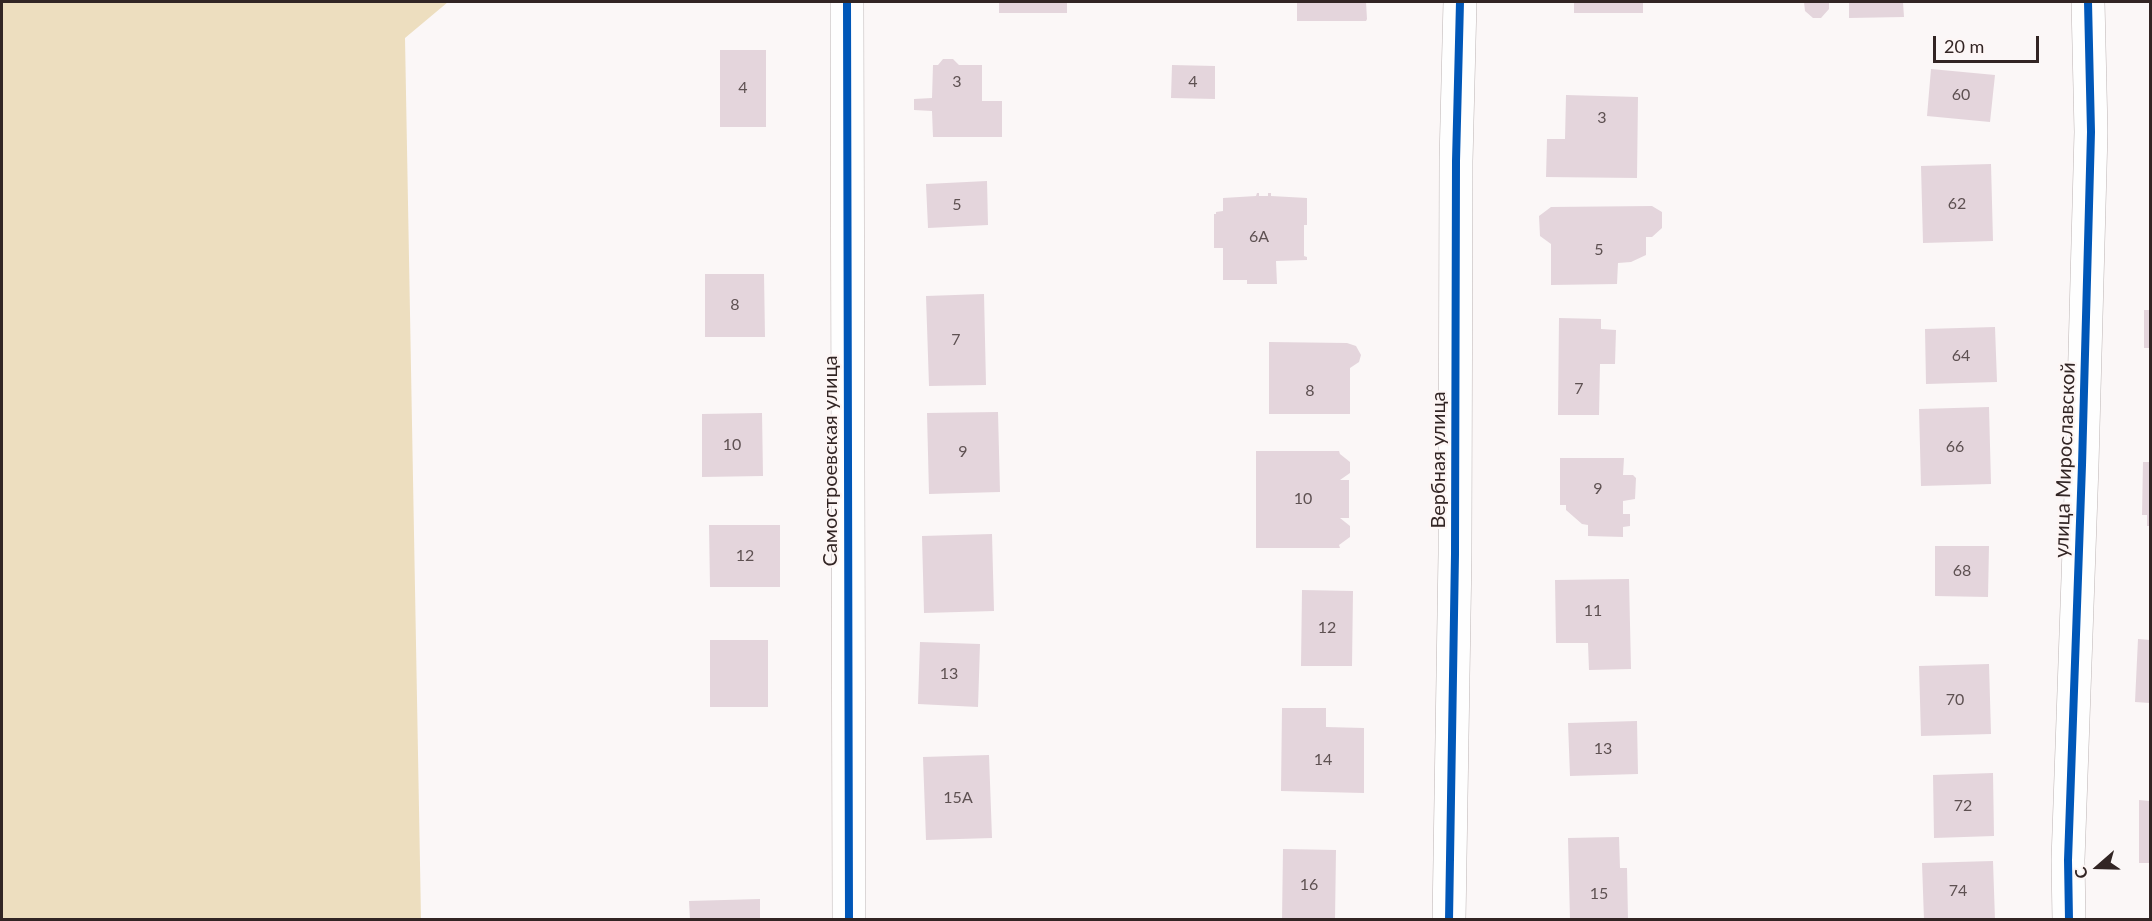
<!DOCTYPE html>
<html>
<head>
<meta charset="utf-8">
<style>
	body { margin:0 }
	#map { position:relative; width:2152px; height:921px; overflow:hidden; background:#fbf7f7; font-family:Lato,sans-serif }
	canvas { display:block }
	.frame { position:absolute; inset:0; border:3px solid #322524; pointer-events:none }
	.north { position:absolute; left:2068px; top:837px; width:60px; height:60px; -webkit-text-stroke:4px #fdf6f5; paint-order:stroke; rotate:250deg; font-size:16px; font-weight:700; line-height:24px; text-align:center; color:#322524 }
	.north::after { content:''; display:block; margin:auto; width:21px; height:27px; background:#322524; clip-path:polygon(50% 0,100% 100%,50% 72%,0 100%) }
	.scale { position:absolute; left:1933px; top:36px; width:106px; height:27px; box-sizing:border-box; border:3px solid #322524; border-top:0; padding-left:8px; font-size:18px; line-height:21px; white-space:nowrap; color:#322524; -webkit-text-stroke:4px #fdf6f5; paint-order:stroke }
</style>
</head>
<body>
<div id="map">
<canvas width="2152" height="921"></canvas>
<div class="frame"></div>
<div class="north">С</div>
<div class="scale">20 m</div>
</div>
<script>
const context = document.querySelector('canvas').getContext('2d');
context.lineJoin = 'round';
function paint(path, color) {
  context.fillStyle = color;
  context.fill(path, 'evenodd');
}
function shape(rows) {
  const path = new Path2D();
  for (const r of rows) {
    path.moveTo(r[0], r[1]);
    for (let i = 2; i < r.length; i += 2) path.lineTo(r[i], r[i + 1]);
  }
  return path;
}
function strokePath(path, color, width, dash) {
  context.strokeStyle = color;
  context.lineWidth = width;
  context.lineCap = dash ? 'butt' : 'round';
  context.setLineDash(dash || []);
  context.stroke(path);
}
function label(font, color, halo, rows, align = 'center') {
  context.font = font + ' Lato,sans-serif';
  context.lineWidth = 4.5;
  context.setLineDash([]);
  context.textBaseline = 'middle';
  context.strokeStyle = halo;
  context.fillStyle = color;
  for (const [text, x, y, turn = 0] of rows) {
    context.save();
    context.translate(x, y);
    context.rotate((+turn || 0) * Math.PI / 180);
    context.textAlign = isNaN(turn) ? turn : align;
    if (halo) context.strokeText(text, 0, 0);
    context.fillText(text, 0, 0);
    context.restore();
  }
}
paint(shape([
	[2,2,448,2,405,38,421,919,2,919]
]), '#eddebf');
paint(shape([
	[999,2,1067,2,1067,13,999,13],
	[1297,2,1366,2,1367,19,1366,21,1297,21],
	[1574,2,1643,2,1643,13,1574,13],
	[1804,2,1829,2,1829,9,1821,18,1813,18,1805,11],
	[1849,2,1903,2,1904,17,1849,18],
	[720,50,766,50,766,127,720,127],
	[943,59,953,59,959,65,982,65,982,101,1002,101,1002,137,933,137,932,111,914,110,914,99,932,98,933,65,938,65],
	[1172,65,1215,66,1215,99,1171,98],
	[1931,69,1995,75,1990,122,1927,116],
	[1566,95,1638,97,1637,178,1546,177,1547,139,1565,139],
	[1991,164,1993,241,1923,243,1921,166],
	[987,181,988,225,928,228,926,184],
	[1257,193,1259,193,1259,196,1268,196,1268,193,1271,193,1271,196,1307,198,1307,225,1304,225,1304,256,1307,257,1307,260,1276,261,1277,284,1247,284,1247,280,1223,280,1223,248,1214,248,1214,214,1216,214,1216,212,1223,211,1223,198,1256,196],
	[1652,206,1662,212,1662,228,1652,237,1646,237,1646,255,1631,262,1618,263,1617,284,1551,285,1551,244,1540,236,1539,216,1551,207],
	[705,274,764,274,765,337,705,337],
	[984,294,986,385,929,386,926,296],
	[2144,310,2150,310,2150,348,2144,348],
	[1559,318,1601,319,1601,329,1616,330,1615,364,1600,364,1599,415,1558,415],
	[1995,327,1997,382,1926,384,1925,329],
	[1269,342,1347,343,1356,346,1361,355,1359,362,1350,368,1350,414,1269,414],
	[1989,407,1991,484,1921,486,1919,409],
	[998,412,1000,492,929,494,927,413],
	[762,413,763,476,702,477,702,414],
	[1256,451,1339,451,1340,454,1350,462,1350,473,1340,480,1349,480,1349,518,1340,518,1350,526,1350,537,1339,545,1340,548,1256,548],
	[1560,458,1624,458,1623,475,1633,475,1636,478,1635,499,1623,501,1623,514,1630,514,1630,526,1623,527,1623,537,1588,536,1588,525,1582,524,1566,510,1566,505,1560,505],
	[2143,462,2150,462,2150,526,2147,526,2147,515,2142,515],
	[709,525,780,525,780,587,710,587],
	[992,534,994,611,924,613,922,536],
	[1935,546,1989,546,1988,597,1935,596],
	[1629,579,1631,669,1589,670,1588,643,1556,643,1555,580],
	[1302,590,1353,591,1352,666,1301,666],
	[2138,639,2150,640,2150,703,2135,702],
	[710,640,768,640,768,707,710,707],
	[920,642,980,644,978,707,918,704],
	[1989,664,1991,734,1921,736,1919,666],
	[1282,708,1326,708,1326,727,1364,728,1364,793,1281,791],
	[1637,721,1638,774,1570,776,1568,723],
	[989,755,992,838,926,840,923,757],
	[1993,773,1994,836,1934,838,1933,775],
	[2139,800,2150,801,2150,863,2139,863],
	[1619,837,1620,868,1627,868,1628,920,1570,920,1568,838],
	[1283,849,1336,850,1335,920,1282,920],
	[1993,861,1995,920,1924,920,1922,863],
	[760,899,760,920,690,920,689,901]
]), '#e4d5dc');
const minor = shape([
	[847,2,849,920],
	[1449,920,1455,554,1456,161,1460,2],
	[2069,920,2068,860,2082,465,2091,132,2088,2]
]);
strokePath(minor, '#bcb4b4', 34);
strokePath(minor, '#fefefe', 33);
strokePath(shape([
	[847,2,849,920],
	[1449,920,1455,554,1456,161,1460,2],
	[2069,920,2068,860,2082,465,2091,132,2088,2]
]), '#0057b8', 8);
label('16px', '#5e5152', null, [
	["3",957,82],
	["4",1193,82],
	["4",743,88],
	["60",1961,95],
	["3",1602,118],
	["62",1957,204],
	["5",957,205],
	["6А",1259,237],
	["5",1599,250],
	["8",735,305],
	["7",956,340],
	["64",1961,356],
	["7",1579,389],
	["8",1310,391],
	["10",732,445],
	["66",1955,447],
	["9",963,452],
	["9",1598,489],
	["10",1303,499],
	["12",745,556],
	["68",1962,571],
	["11",1593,611],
	["12",1327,628],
	["13",949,674],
	["70",1955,700],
	["13",1603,749],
	["14",1323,760],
	["15А",958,798],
	["72",1963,806],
	["16",1309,885],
	["74",1958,891],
	["15",1599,894]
]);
label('20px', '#322524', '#fdf6f5', [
	["Вербная улица",1439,460,-90],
	["улица Мирославской",2065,460,-88],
	["Самостроевская улица",831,461,-90]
]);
</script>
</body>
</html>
